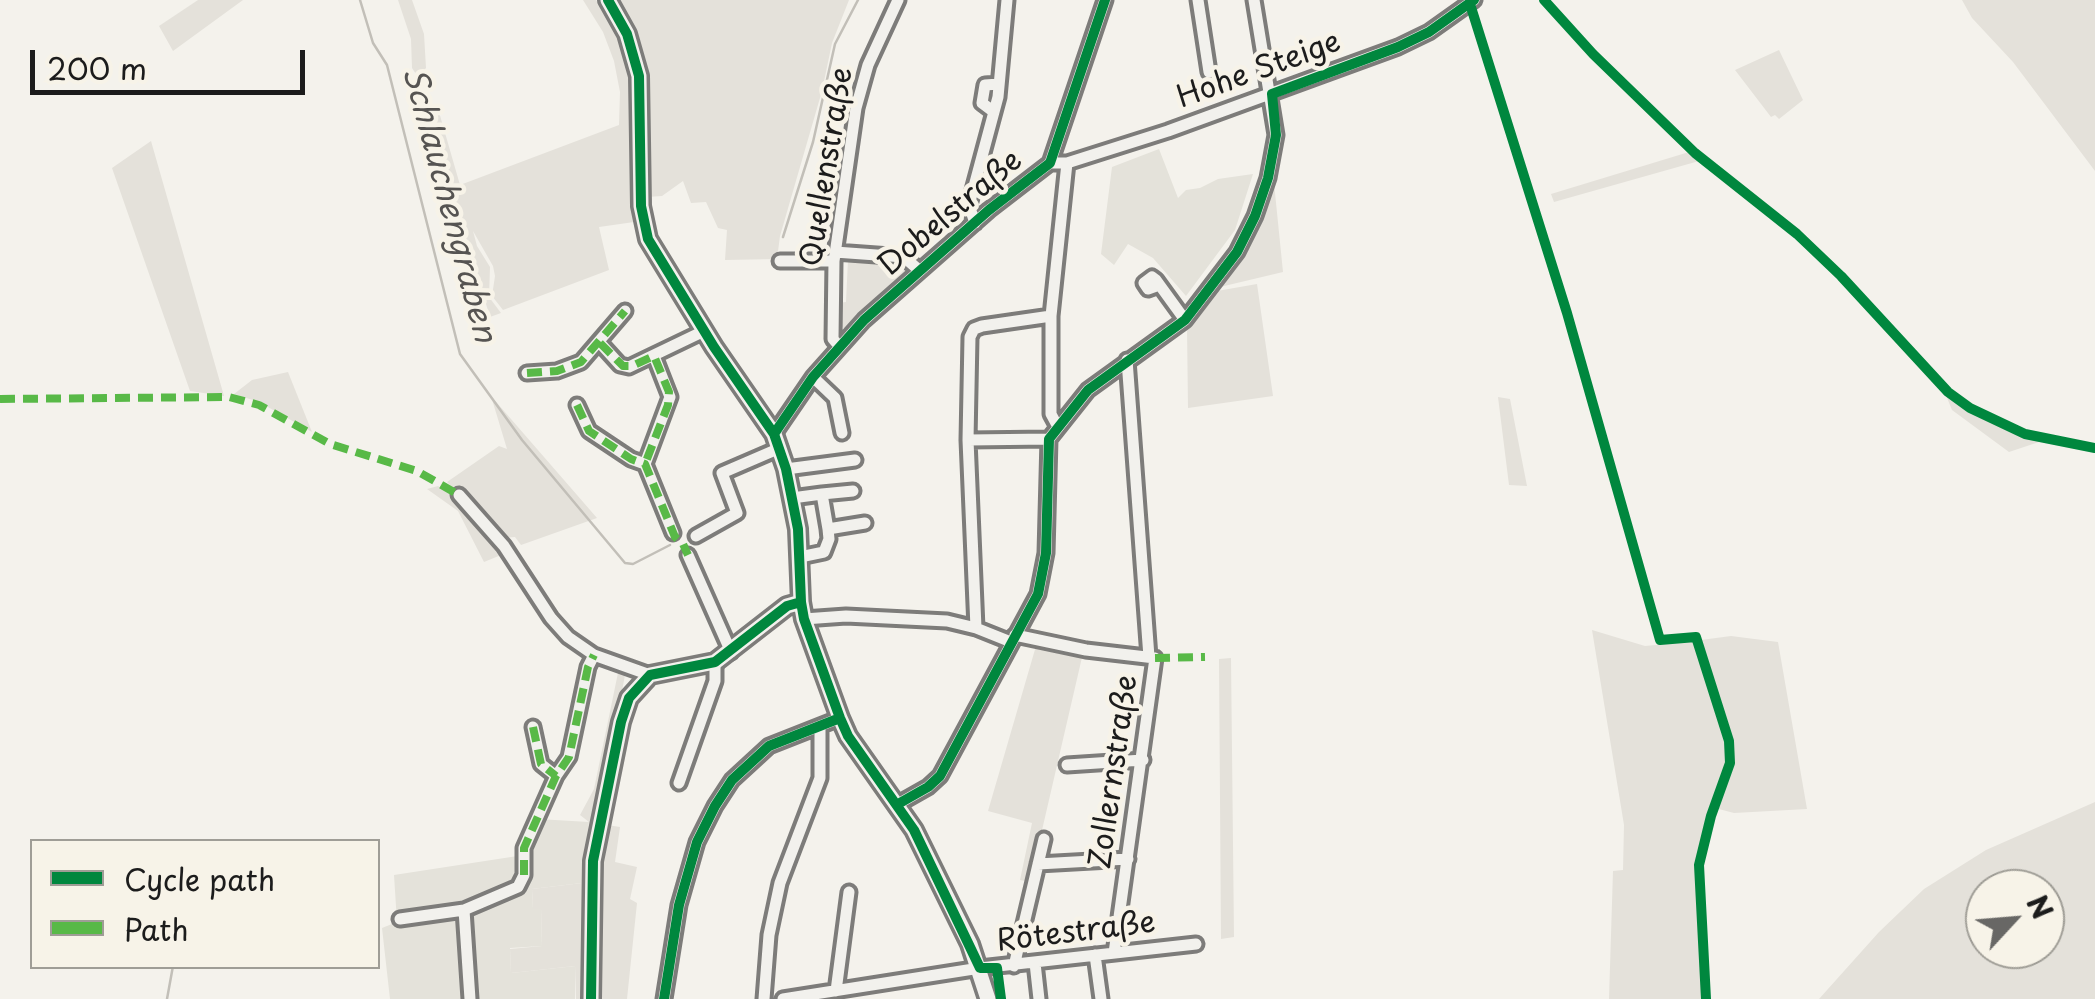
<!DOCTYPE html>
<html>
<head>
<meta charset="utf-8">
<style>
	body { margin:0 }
	#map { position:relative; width:2095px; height:999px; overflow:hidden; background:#f4f2ec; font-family:"Playpen Sans",sans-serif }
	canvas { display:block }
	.legend { position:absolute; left:30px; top:839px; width:350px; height:130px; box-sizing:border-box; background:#f7f3e8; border:2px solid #9f9d96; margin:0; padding:12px 18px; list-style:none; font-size:30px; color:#1c1c1c }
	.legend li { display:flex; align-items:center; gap:20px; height:50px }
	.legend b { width:50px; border:2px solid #9f9d96 }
	.north { position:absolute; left:1965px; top:869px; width:100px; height:100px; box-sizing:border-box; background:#f7f3e8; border:2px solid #9f9d96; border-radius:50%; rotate:64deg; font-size:28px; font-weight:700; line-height:40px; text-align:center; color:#1c1c1c }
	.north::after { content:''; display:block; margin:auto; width:35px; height:45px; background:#686765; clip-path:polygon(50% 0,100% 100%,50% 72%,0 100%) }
	.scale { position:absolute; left:30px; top:50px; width:275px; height:45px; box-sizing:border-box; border:5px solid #1c1c1c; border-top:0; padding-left:12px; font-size:30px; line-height:35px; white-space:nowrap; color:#1c1c1c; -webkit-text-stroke:8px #f7f3e8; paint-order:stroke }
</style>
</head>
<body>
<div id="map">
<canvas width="2095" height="999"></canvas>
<ul class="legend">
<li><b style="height:12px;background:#00873e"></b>Cycle path</li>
<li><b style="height:12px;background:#58b947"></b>Path</li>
</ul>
<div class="north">N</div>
<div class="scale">200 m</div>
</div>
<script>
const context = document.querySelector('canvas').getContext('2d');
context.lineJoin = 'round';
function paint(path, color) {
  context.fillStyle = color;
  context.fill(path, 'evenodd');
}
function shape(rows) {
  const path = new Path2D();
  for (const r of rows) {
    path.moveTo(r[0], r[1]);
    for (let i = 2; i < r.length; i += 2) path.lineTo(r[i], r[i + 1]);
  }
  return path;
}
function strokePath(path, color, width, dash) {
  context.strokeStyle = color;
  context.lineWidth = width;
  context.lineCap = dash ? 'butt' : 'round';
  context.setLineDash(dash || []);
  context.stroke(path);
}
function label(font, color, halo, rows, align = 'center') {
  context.font = font + ' "Playpen Sans",sans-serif';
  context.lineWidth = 9;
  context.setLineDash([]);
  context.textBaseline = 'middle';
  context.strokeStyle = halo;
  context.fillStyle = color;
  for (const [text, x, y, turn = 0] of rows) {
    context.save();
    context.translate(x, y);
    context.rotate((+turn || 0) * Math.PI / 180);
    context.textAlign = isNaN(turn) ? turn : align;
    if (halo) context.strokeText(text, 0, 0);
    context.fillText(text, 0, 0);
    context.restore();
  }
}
paint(shape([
	[1159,149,1178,198,1186,190,1200,188,1218,179,1253,174,1235,230,1186,296,1153,258,1128,244,1114,265,1101,254,1112,167],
	[538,819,589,822,582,883,532,889,533,908,541,909,542,946,510,948,511,973,575,966,575,999,390,999,382,928,397,922,394,875,524,855]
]), '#e4e2da');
paint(shape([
	[198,0,243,0,173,51,159,26],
	[398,0,412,0,424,34,426,68,418,77,412,68,411,39],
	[583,0,596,0,612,24,624,52,632,101,634,222,599,227,609,270,503,310,492,296,495,276,493,266,473,231,477,246,490,267,489,297,501,313,490,317,428,115,439,112,460,185,619,125,620,92,614,61,603,32],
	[616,0,849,0,832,43,822,91,780,236,777,259,725,260,727,230,718,228,706,202,691,203,683,181,662,196,647,197,645,75,633,32],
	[1962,0,2095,0,2095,171,2013,62,1972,18],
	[1779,50,1803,100,1779,119,1775,115,1771,117,1735,70],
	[151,141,224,396,190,391,112,168],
	[1689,152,1699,161,1554,202,1551,194],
	[1274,183,1283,272,1220,287,1253,235],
	[848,260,901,263,907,273,845,330,839,323,838,303,846,302],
	[1257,284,1273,396,1188,408,1187,327,1217,291],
	[288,372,312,432,259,402,234,394,252,380],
	[1945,393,1970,410,2004,428,2045,440,2009,452,1952,410],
	[491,396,597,518,521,545,515,537,502,538,447,482,499,446,507,449],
	[1498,397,1510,399,1527,486,1509,485],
	[438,486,449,492,476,517,506,553,484,562,458,511,427,489],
	[1592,630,1645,646,1696,641,1727,742,1727,765,1709,815,1697,861,1703,999,1609,999,1613,871,1623,870,1624,825],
	[1731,636,1778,642,1807,809,1734,813,1715,808,1732,763,1733,752,1701,640],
	[1036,646,1083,653,1030,882,1020,880,1032,823,988,811],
	[1231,658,1234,937,1221,939,1219,659],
	[619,668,626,670,605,779,585,999,576,999,575,966,511,973,510,949,542,946,541,909,533,909,532,889,582,883,589,822,580,815,594,789],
	[2095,802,2095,999,1819,999,1879,932,1924,889,1986,850],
	[1985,889,2045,889,2045,949,1985,949],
	[607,825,620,827,615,862,637,867,630,899,637,903,627,999,597,999,598,908]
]), '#e4e1da');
strokePath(shape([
	[360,0,373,43,387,65,460,354,522,440,625,563,633,564,670,545],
	[783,237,813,142,835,44,858,0],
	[167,999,173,966]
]), '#c2bfb8', 2.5);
const street = shape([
	[1198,0,1209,72],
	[994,112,982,103,985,85,999,84],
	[1050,163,1067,163,1168,131,1398,47,1429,32,1474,0],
	[975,223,969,205,998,97,1007,0],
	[835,252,904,257,920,271],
	[780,261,834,261],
	[1159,285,1148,289,1144,283,1152,277,1156,280,1185,320],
	[600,343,620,365,629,367,704,331],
	[839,346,833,339,834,261,856,108,868,65,898,0],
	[1127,360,1149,657],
	[527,373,557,371,581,362,625,311],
	[813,377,835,398,842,433],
	[577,405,589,431,631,459,645,464,673,533],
	[1058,427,1051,414,1051,316,1067,163],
	[774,434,813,377,864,320,989,210,1050,163,1105,0],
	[968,440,1049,439],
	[645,464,670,397,654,356],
	[786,469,855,460],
	[822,494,853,491],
	[459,495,504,546,551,618,568,637,594,655,650,675],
	[792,498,822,494,828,529,829,539,824,552,800,557],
	[828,529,865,523],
	[696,536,737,513,722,473,780,448],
	[688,555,731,652],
	[804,619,846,616,947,621,976,628,1011,642],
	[976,628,968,440,970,337,974,329,982,326,1051,316],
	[1015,635,1086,650,1155,658,1114,953],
	[533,727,541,764,556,776],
	[1067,765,1143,760],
	[679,783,715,681,715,662],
	[898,804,928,787,940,776,1038,594,1046,553,1049,439,1088,390,1185,320,1237,252,1255,216,1268,178,1276,135,1254,0],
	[1038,864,1128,859],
	[464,910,470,999],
	[400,919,464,910,518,887,524,875,524,848,556,776,569,757,588,667,594,655],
	[1095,955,1101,999],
	[1035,963,1039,999],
	[1014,966,1044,839],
	[836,991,849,892],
	[664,999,679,905,697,842,715,806,732,780,769,746,840,718],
	[764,999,769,935,780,883,820,778,820,726],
	[783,999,980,968,1196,944]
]);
const secondary = shape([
	[608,0,627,34,639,76,641,206,648,239,714,347,774,434,786,469,798,529,801,602,804,619,840,718,848,736,914,830,970,944,988,999],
	[591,999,593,861,621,722,629,698,650,675,715,662,787,606,801,602]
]);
strokePath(street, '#7d7c7a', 19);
strokePath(secondary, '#7d7c7a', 22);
strokePath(street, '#f2f1ed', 11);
strokePath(secondary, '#f2f1ed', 15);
strokePath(shape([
	[600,343,623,366,632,366,654,356,669,392,668,405,645,464],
	[527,373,557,371,581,362,625,311],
	[0,399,229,397,259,405,330,444,417,471,459,495],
	[577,405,589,431,631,459,645,464,675,537,683,544,688,555],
	[1155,658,1205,657],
	[533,727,541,764,556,776],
	[524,875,524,848,556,776,569,757,588,667,594,655]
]), '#58b947', 8, [15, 8]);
strokePath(shape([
	[608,0,627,34,639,76,641,206,648,239,714,347,774,434,786,469,798,529,801,602,804,619,840,718,848,736,914,830,980,968,997,968,1001,999],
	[1544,0,1593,54,1695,153,1797,234,1841,276,1948,392,1970,408,2025,434,2095,448],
	[1470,4,1567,313,1660,640,1696,637,1729,741,1730,763,1711,816,1699,865,1706,999],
	[774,434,813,377,864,320,989,210,1050,163,1105,0],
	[898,804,928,787,940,776,1038,594,1046,553,1049,439,1088,390,1185,320,1237,252,1255,216,1268,178,1276,135,1272,94,1398,47,1429,32,1474,0],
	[591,999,593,861,621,722,629,698,650,675,715,662,787,606,801,602],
	[664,999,679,905,697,842,715,806,732,780,769,746,840,718]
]), '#00873e', 10);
label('30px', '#1c1c1c', '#f7f3e8', [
	["Hohe Steige",1259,71,-20],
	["Quellenstraße",828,167,-81],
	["Dobelstraße",951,214,-40],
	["Zollernstraße",1115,772,-82],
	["Rötestraße",1076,933,-7]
]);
label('italic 32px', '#565452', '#f7f3e8', [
	["Schlauchengraben",448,205,75]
]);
</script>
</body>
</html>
